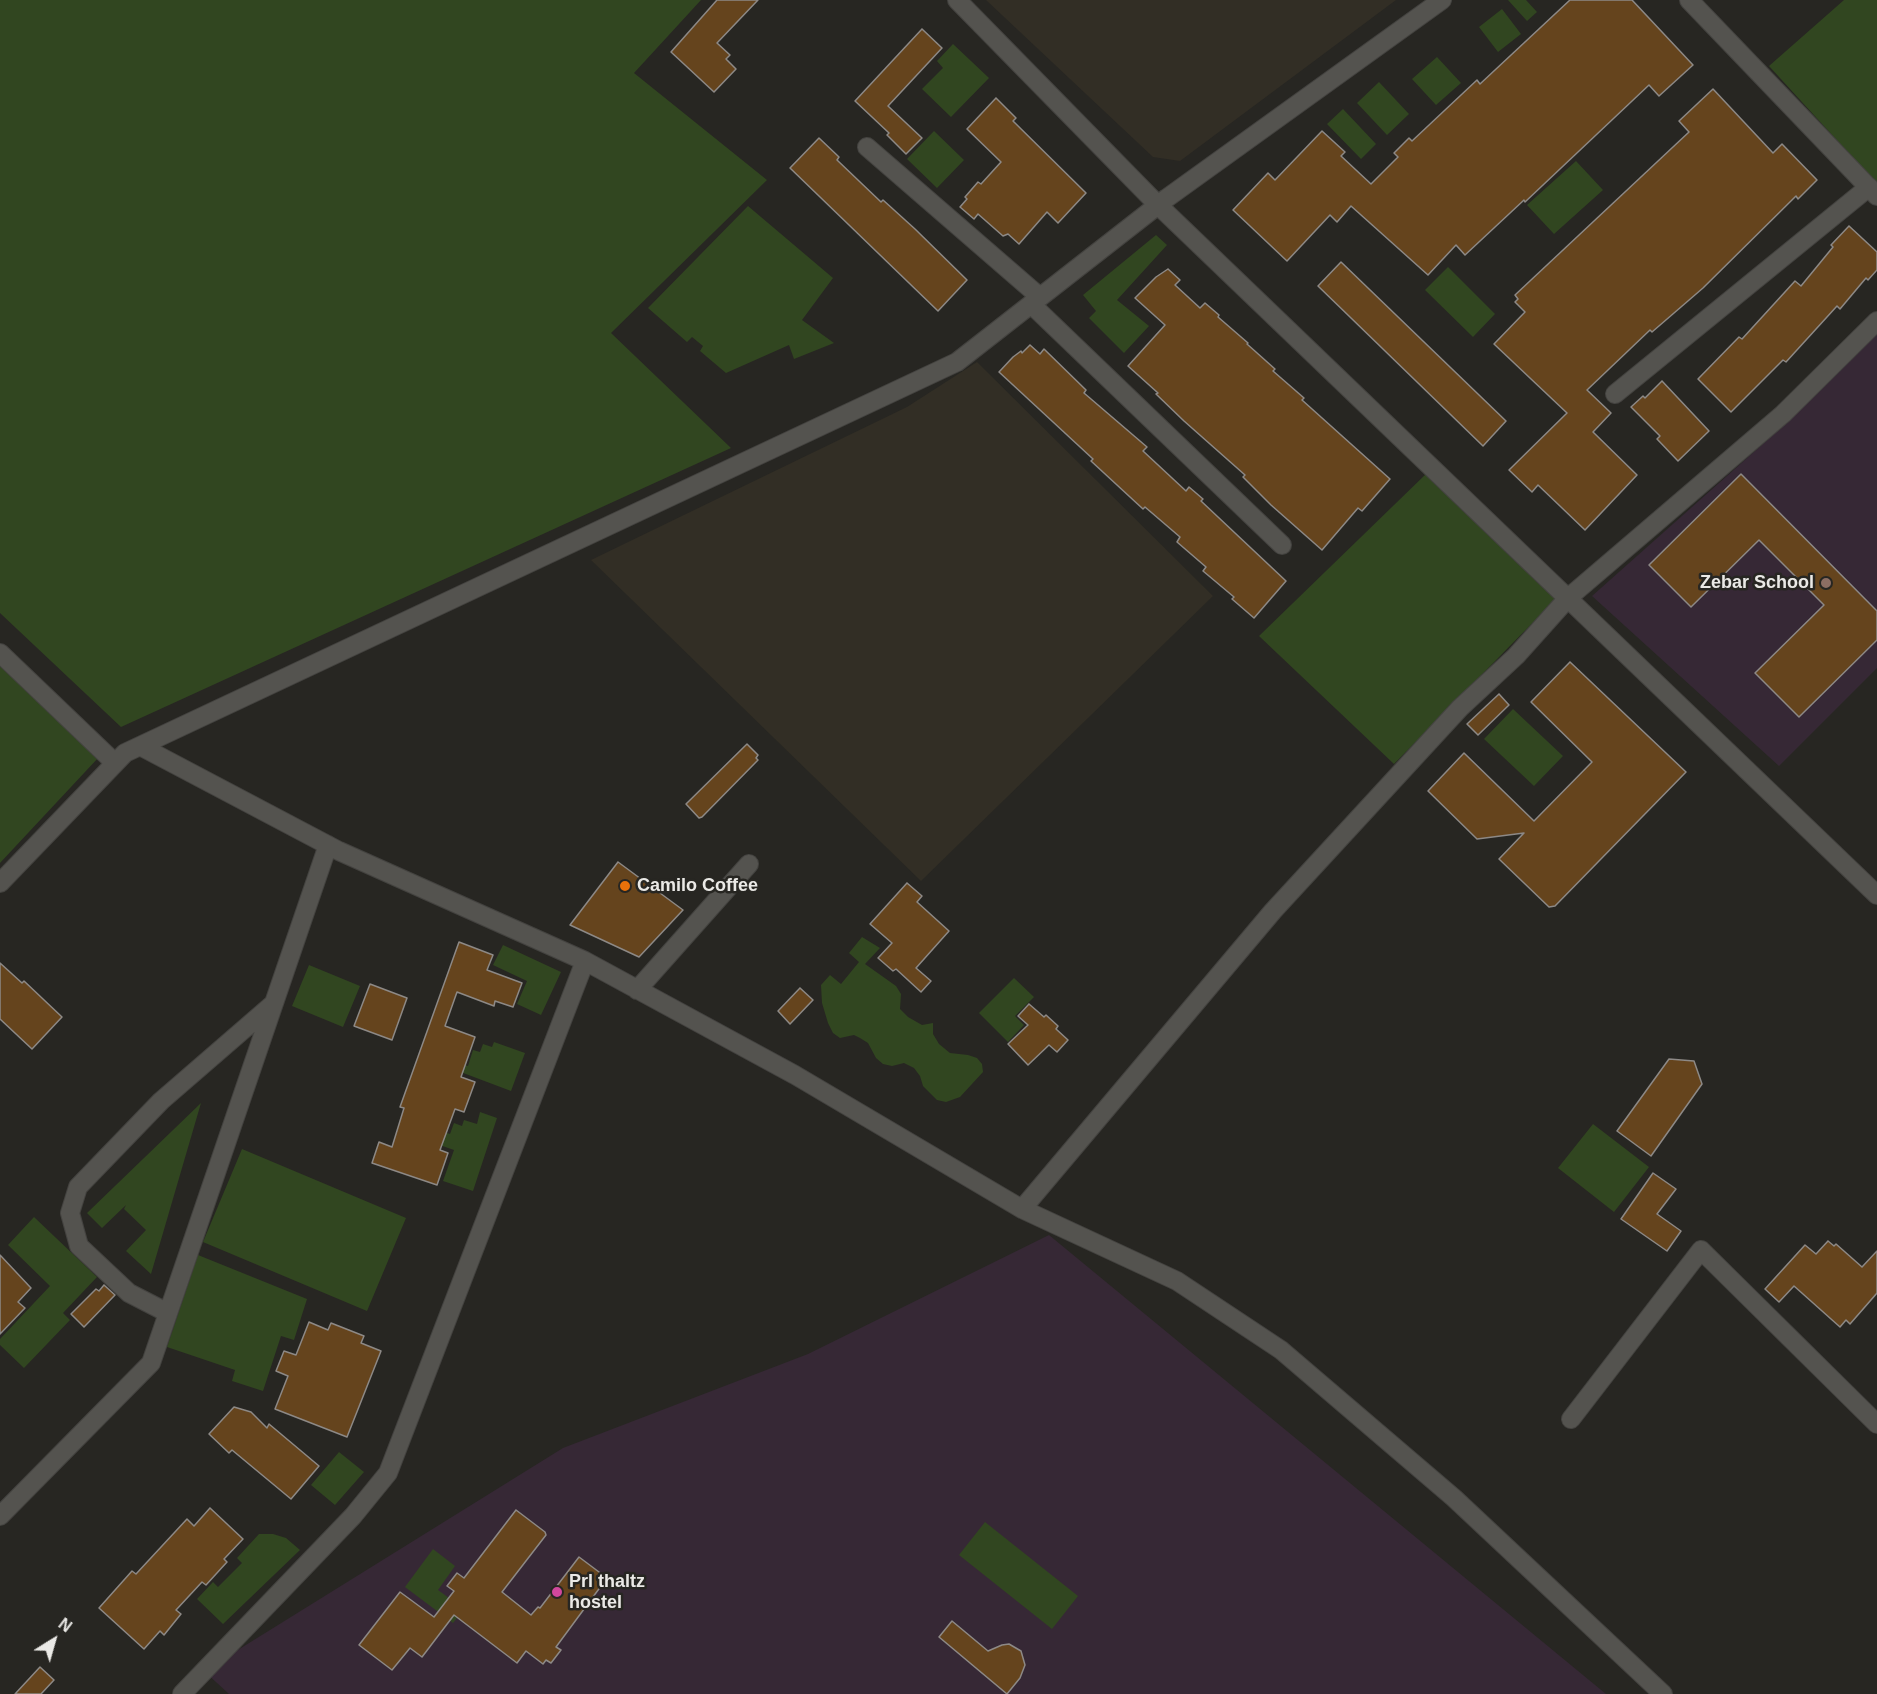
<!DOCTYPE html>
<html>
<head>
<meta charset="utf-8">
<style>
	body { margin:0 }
	#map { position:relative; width:1877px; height:1694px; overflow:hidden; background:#272622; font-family:Helvetica,sans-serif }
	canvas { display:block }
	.north { position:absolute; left:24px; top:1610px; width:60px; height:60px; -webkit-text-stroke:4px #272622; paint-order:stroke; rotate:37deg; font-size:16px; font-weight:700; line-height:24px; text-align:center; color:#eae9e6 }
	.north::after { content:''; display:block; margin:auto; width:21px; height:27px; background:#eae9e6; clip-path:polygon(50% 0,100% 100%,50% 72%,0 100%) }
</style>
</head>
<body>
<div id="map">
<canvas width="1877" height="1694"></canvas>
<div class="north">N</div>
</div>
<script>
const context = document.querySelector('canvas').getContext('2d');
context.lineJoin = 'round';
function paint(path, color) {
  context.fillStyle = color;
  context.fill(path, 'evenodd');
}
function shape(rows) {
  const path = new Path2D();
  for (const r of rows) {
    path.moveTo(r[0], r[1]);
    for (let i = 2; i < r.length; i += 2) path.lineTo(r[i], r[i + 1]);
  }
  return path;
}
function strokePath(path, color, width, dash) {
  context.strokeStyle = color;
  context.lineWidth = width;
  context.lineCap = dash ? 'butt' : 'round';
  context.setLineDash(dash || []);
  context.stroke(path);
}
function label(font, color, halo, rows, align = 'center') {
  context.font = font + ' Helvetica,sans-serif';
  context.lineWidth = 5;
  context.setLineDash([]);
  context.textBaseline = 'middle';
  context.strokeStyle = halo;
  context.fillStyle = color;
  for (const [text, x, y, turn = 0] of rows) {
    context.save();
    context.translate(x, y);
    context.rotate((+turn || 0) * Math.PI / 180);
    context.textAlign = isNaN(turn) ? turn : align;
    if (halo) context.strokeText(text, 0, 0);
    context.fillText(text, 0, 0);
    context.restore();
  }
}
paint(shape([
	[986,0,1396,0,1180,161,1153,157],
	[977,362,1213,596,921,881,591,560,907,407]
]), '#322e25');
paint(shape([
	[1877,334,1877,668,1779,766,1592,596,1791,419],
	[1049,1235,1606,1694,229,1694,204,1671,563,1448,808,1354]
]), '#362835');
paint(shape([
	[0,0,701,0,634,73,767,180,611,333,731,448,121,727,0,613],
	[1508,0,1526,0,1537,12,1527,21],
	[1844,0,1877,0,1877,184,1769,66],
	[1502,9,1521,34,1498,52,1479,27],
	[953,44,989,78,951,117,922,89,943,68,937,61],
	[1437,57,1461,83,1436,105,1412,79],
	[1379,82,1409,114,1387,135,1357,103],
	[1343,109,1376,144,1361,159,1327,124],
	[934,131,964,160,937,188,907,159],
	[1576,161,1603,190,1554,234,1527,205],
	[748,206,833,278,802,320,834,343,794,359,789,345,726,373,700,351,703,346,692,337,687,342,648,308],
	[1156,235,1167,245,1117,300,1149,326,1124,353,1089,318,1096,311,1083,295],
	[1448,267,1495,314,1473,337,1425,290],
	[1427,473,1557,598,1394,764,1259,636],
	[0,663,99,757,0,863],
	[1513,709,1563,756,1534,786,1484,739],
	[862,937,880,948,865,964,896,986,901,994,900,1009,908,1017,922,1025,933,1023,933,1034,939,1044,950,1053,968,1055,977,1058,982,1064,983,1072,960,1097,946,1102,937,1100,923,1086,920,1076,914,1068,904,1063,892,1066,883,1064,876,1058,868,1043,860,1038,854,1035,840,1038,833,1033,828,1023,822,1003,821,985,830,975,841,984,859,962,849,953],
	[503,945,561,972,541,1015,517,1004,527,981,493,965],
	[309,965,360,986,343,1027,292,1006],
	[1014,978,1034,997,1015,1016,1024,1025,1008,1042,979,1013],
	[494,1042,525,1053,511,1091,450,1068,453,1061,468,1066,473,1050,480,1052,483,1044,492,1047],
	[201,1103,151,1274,126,1251,146,1230,124,1209,126,1205,102,1228,87,1213],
	[480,1112,497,1118,473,1191,443,1181,454,1150,425,1140,429,1127,450,1134,454,1123,462,1126,464,1120,477,1124],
	[1593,1124,1649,1167,1614,1212,1558,1168],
	[242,1149,406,1218,367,1311,203,1242],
	[34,1217,97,1277,63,1313,70,1320,24,1368,0,1345,0,1339,50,1286,8,1245],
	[198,1255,307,1299,294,1340,281,1336,263,1391,232,1381,235,1370,167,1347],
	[339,1452,364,1472,335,1505,311,1485],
	[985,1522,1078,1596,1052,1629,959,1555],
	[259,1534,273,1534,286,1538,300,1550,223,1624,197,1599,213,1582,218,1587,242,1563,237,1558],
	[433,1549,455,1566,438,1590,464,1609,453,1623,405,1587]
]), '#314620');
const building = shape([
	[717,0,758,0,717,43,730,55,726,59,736,69,714,92,671,52,717,0],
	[1570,0,1632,0,1693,65,1659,96,1649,85,1525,202,1524,200,1465,255,1456,245,1428,275,1351,206,1337,222,1330,215,1287,261,1233,210,1268,173,1275,180,1322,131,1345,152,1341,156,1371,184,1398,157,1394,153,1409,138,1412,141,1477,80,1480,84,1570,0],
	[922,29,942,48,888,106,922,138,906,154,887,135,889,133,855,101,922,29],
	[1713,89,1773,153,1782,144,1817,180,1798,199,1796,196,1703,288,1652,332,1650,330,1587,390,1611,413,1593,432,1637,475,1585,530,1538,485,1532,492,1509,470,1567,413,1494,344,1525,312,1515,302,1518,299,1515,295,1689,132,1679,121,1713,89],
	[996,98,1016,118,1013,121,1086,193,1058,223,1047,212,1019,244,1008,234,1003,236,978,214,974,219,960,207,967,199,965,197,978,182,981,184,1001,162,967,129,996,98],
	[819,138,839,157,837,160,881,202,883,200,915,229,967,280,938,311,790,168,819,138],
	[1849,226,1877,252,1877,270,1868,280,1866,278,1840,309,1837,306,1786,362,1783,360,1731,412,1698,379,1739,337,1742,339,1795,281,1801,286,1833,247,1831,245,1849,226],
	[1341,262,1506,421,1483,446,1318,286,1341,262],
	[1168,269,1180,280,1175,285,1200,308,1205,303,1219,315,1218,317,1248,343,1247,344,1275,369,1273,371,1304,398,1302,400,1390,479,1362,511,1358,508,1322,550,1271,505,1243,477,1245,475,1184,421,1156,394,1158,393,1128,366,1165,325,1135,298,1156,277,1168,269],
	[1030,345,1040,354,1044,349,1086,390,1084,393,1147,447,1143,451,1186,491,1189,487,1203,499,1201,501,1286,581,1254,618,1232,599,1234,597,1203,571,1206,567,1177,542,1180,537,1145,507,1143,509,1091,461,1093,459,999,372,1013,357,1021,351,1022,353,1030,345],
	[1662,381,1709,431,1678,461,1657,439,1660,436,1631,407,1643,396,1645,398,1662,381],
	[1741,474,1877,611,1877,640,1799,717,1755,673,1824,605,1759,540,1691,607,1649,565,1741,474],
	[1570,662,1686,772,1555,906,1549,907,1499,859,1524,833,1477,839,1428,791,1464,753,1534,821,1592,762,1531,702,1570,662],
	[1499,694,1509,705,1478,735,1467,724,1499,694],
	[747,744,758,755,756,758,758,760,702,817,699,818,686,804,747,744],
	[618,862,683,910,639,957,570,925,618,862],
	[907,883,922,896,917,902,949,931,916,968,931,981,921,992,896,969,893,971,878,958,892,943,870,924,907,883],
	[459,942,493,955,487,970,522,983,513,1007,495,1001,494,1006,457,992,445,1026,475,1037,461,1077,475,1082,464,1112,455,1109,440,1150,448,1153,437,1185,372,1163,379,1142,392,1147,404,1108,400,1107,459,942],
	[0,963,22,983,24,981,62,1017,32,1049,0,1019,0,963],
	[370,984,407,998,392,1040,354,1026,370,984],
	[800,988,813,1000,790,1024,778,1011,800,988],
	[1029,1004,1044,1017,1046,1015,1058,1026,1056,1029,1068,1040,1057,1052,1049,1045,1028,1065,1008,1044,1028,1025,1018,1016,1029,1004],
	[1669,1059,1694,1061,1702,1084,1651,1156,1617,1131,1669,1059],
	[1653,1173,1676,1189,1657,1214,1681,1231,1667,1251,1621,1219,1653,1173],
	[1828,1241,1834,1246,1836,1244,1862,1267,1877,1251,1877,1293,1850,1324,1846,1320,1840,1327,1794,1286,1779,1302,1765,1289,1805,1245,1816,1254,1828,1241],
	[0,1255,31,1288,18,1302,25,1308,0,1334,0,1255],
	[104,1285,115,1295,84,1327,71,1314,96,1289,99,1291,104,1285],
	[309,1322,328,1330,331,1323,364,1336,361,1343,381,1351,347,1437,275,1409,288,1376,276,1371,284,1351,296,1355,309,1322],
	[234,1407,251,1412,267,1428,269,1424,319,1466,291,1499,232,1450,229,1453,209,1434,234,1407],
	[210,1508,243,1539,224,1559,227,1562,206,1585,202,1582,176,1610,181,1614,164,1635,160,1631,144,1649,99,1608,132,1571,136,1574,187,1519,194,1526,210,1508],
	[516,1510,545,1532,546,1535,502,1592,531,1615,538,1607,540,1608,579,1557,607,1578,556,1647,561,1650,551,1663,546,1660,543,1664,526,1651,517,1663,454,1615,422,1657,410,1648,392,1670,359,1645,400,1592,434,1617,454,1591,447,1586,457,1573,464,1578,516,1510],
	[952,1621,988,1651,1002,1645,1009,1644,1021,1651,1025,1665,1020,1678,1007,1694,939,1637,952,1621],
	[40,1667,54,1680,41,1694,15,1694,40,1667]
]);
paint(building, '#65441d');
strokePath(building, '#8d8986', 1.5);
const minor = shape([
	[957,0,1158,205,1877,895],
	[1689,0,1877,196],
	[867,147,1040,297],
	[1031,304,1282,545],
	[1615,394,1869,187],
	[0,653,115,763],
	[140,746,339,851,585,961,795,1075,1022,1209,1177,1281,1281,1350,1454,1498,1663,1694],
	[0,883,125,753,957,362,1167,198,1442,0],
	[637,990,749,864],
	[1022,1209,1273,911,1460,708,1516,656,1568,598,1783,414,1877,321],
	[168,1313,129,1293,79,1246,70,1213,78,1187,161,1101,273,1004],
	[1571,1419,1701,1250,1877,1424],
	[0,1516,151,1363,328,845],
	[182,1694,353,1516,388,1473,585,961]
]);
strokePath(minor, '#444340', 20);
strokePath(minor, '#54534f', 18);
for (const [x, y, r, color] of [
	[1826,583,6,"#8d6e63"],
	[625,886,6,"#e8710a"],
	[557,1592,6,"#d1479c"]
]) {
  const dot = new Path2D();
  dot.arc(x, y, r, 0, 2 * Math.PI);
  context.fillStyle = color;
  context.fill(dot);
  strokePath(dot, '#272622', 2);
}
label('bold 18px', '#eae9e6', '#272622', [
	["Zebar School",1814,583,"right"],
	["Camilo Coffee",637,886],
	["Prl thaltz",569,1582],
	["hostel",569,1603]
], 'left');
</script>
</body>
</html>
